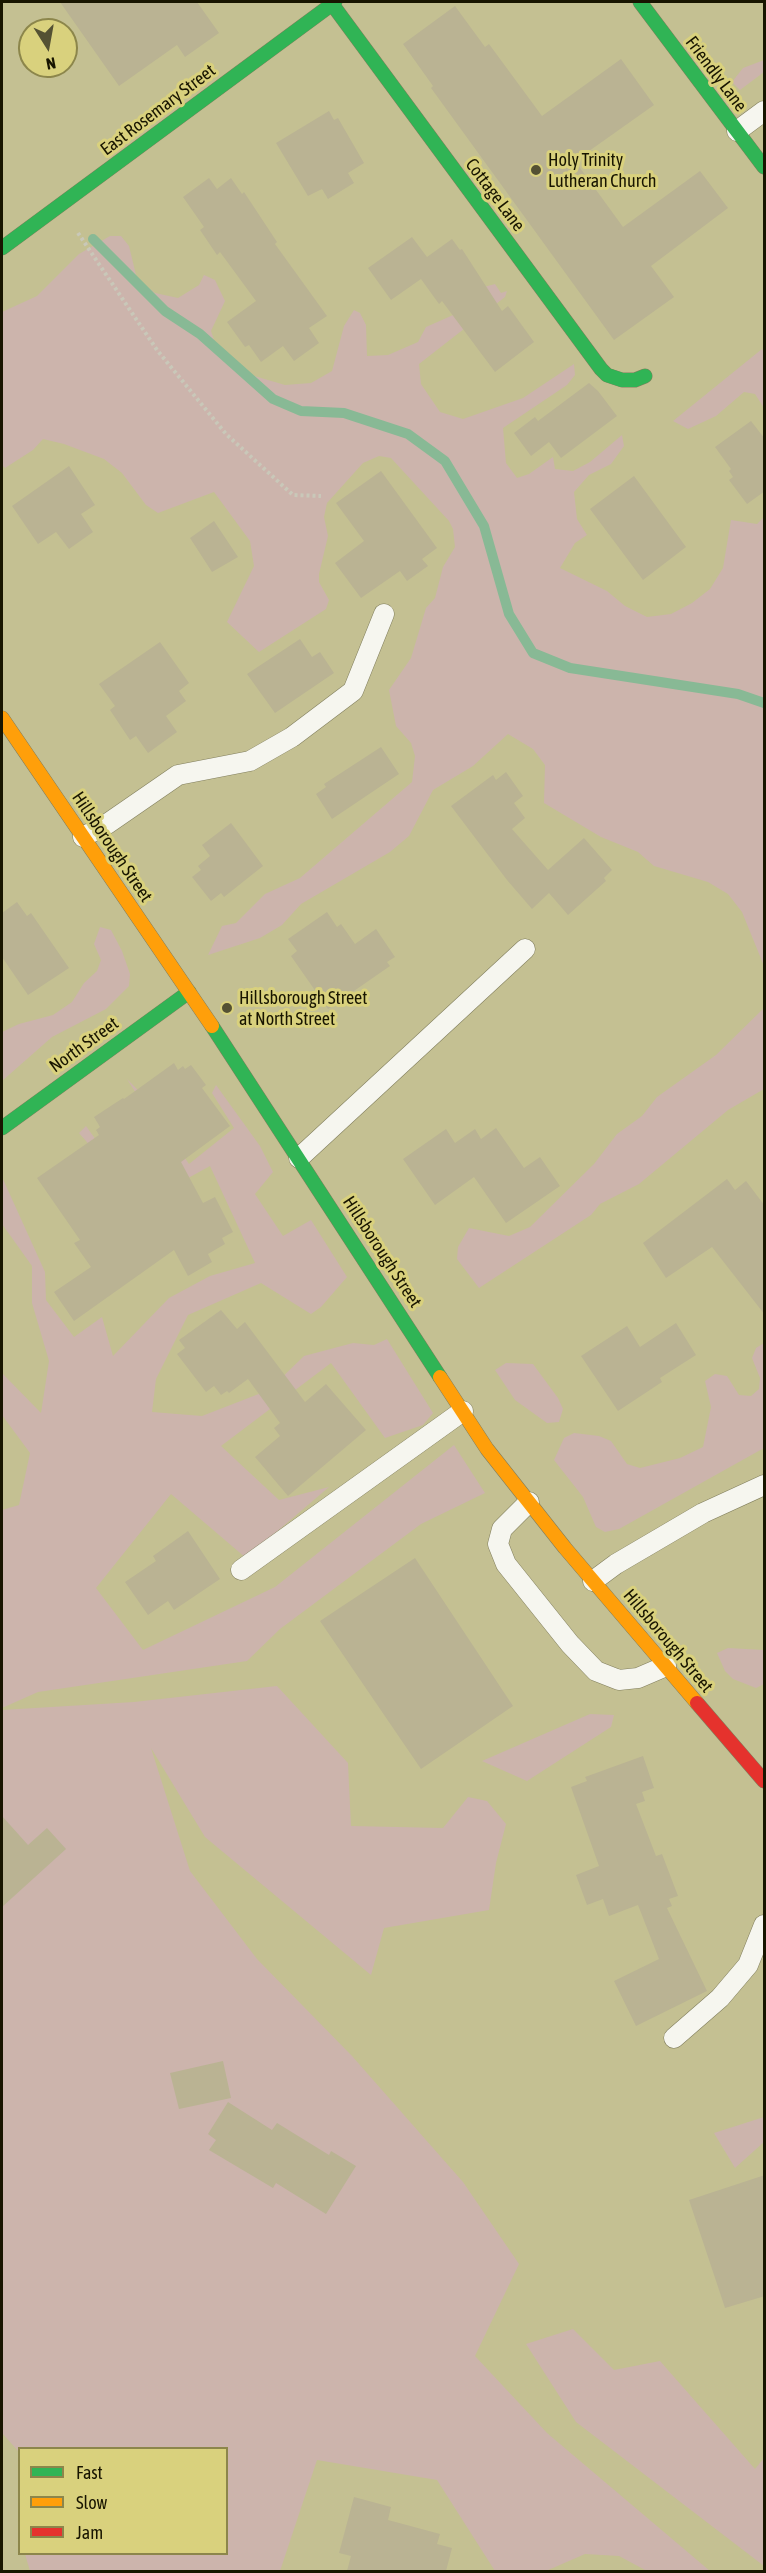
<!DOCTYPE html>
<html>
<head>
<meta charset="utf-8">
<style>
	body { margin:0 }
	#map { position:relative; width:766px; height:2573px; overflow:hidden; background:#c4c092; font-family:"Asap Condensed",sans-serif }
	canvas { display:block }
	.frame { position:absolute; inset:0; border:3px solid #181500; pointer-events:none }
	.legend { position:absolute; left:18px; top:2447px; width:210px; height:108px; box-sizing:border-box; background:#d9d17d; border:2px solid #8c864b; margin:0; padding:8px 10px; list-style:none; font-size:18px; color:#181500 }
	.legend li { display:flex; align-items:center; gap:12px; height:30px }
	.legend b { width:30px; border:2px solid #8c864b }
	.north { position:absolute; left:18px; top:18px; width:60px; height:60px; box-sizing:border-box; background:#d9d17d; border:2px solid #8c864b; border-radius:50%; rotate:169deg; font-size:16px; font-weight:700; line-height:24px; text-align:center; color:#181500 }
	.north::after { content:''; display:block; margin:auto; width:21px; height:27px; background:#545133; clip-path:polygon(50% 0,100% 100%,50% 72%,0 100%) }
</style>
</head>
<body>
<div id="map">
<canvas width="766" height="2573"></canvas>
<div class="frame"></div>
<ul class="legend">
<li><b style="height:8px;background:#30b455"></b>Fast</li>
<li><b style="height:8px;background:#ff9f0a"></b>Slow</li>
<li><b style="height:8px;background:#e5322d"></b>Jam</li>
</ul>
<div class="north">N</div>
</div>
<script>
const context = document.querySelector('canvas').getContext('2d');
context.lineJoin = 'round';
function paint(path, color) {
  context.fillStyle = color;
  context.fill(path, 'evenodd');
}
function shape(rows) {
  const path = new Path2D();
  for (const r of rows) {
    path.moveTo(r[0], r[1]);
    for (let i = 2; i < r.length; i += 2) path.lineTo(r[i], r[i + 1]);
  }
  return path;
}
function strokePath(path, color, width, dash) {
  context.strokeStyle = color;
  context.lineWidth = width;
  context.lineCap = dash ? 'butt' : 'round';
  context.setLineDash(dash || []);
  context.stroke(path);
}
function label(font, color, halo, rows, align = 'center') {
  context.font = font + ' "Asap Condensed",sans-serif';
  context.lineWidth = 6;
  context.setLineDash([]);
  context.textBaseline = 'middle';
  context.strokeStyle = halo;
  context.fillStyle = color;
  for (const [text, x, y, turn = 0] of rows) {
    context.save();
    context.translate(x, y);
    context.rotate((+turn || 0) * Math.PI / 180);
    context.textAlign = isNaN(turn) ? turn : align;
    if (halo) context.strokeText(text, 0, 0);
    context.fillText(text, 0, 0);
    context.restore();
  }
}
paint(shape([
	[764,60,764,72,740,90,732,82,743,68],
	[110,236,121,236,129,246,137,279,155,293,178,298,199,285,204,275,215,280,225,301,211,331,215,343,251,375,285,385,311,383,332,371,344,326,354,310,360,313,366,325,367,356,388,355,418,342,426,327,460,312,473,290,495,284,501,293,507,291,505,297,419,364,421,384,440,412,463,419,523,398,574,364,575,375,567,385,503,428,506,463,517,478,529,474,553,457,555,469,573,471,590,462,622,435,624,446,611,464,589,475,574,492,577,519,587,535,575,543,560,568,607,591,625,606,647,617,671,614,692,603,710,589,723,568,731,520,757,524,764,517,764,966,742,912,728,894,708,882,654,866,638,852,601,837,544,803,545,765,533,749,508,734,473,766,433,790,409,836,390,852,301,904,282,925,260,938,208,955,222,926,236,923,265,894,300,878,412,782,415,756,411,743,396,726,389,690,411,658,426,608,435,598,443,567,455,547,453,529,449,521,391,458,379,456,363,463,327,503,324,517,328,536,319,574,319,582,329,600,326,609,259,652,227,622,254,566,250,541,214,492,158,513,146,505,122,473,104,459,64,444,43,439,33,450,5,468,2,465,2,312,37,296,79,254],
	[762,349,764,352,764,408,755,394,744,392,716,416,688,429,673,421],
	[100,927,111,930,122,951,130,974,129,986,106,1009,52,1037,2,1081,2,1032,19,1024,53,1015,72,1002,84,983,97,971,101,960,94,944],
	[764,1008,764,1089,728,1110,639,1184,600,1204,591,1215,479,1288,457,1259,458,1247,469,1228,509,1236,530,1227,594,1164,617,1134,642,1116,657,1097,716,1055],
	[127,1079,138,1090,189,1164,234,1128,212,1093,216,1085,260,1146,273,1172,255,1194,283,1236,311,1220,347,1277,321,1307,311,1314,261,1283,188,1315,156,1379,152,1412,202,1416,269,1390,304,1356,353,1343,374,1345,387,1339,433,1413,423,1425,385,1438,331,1363,221,1446,279,1500,329,1487,246,1558,171,1494,96,1588,143,1650,275,1587,454,1445,485,1493,421,1524,280,1629,247,1661,38,1692,2,1708,2,1510,19,1505,30,1453,2,1415,2,1373,41,1413,49,1361,32,1303,32,1266,2,1224,2,1177,45,1272,46,1300,74,1337,102,1317,113,1356,169,1298,210,1276,255,1263,210,1166,141,1204,79,1133,86,1126,134,1193,175,1155],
	[764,1343,764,1448,619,1529,605,1532,596,1527,583,1497,554,1460,564,1438,574,1433,599,1436,611,1441,627,1464,640,1468,680,1458,703,1447,711,1407,705,1381,715,1374,727,1376,739,1395,751,1396,759,1389,760,1378,752,1358,756,1348],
	[506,1363,533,1364,558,1398,563,1409,559,1422,547,1423,515,1400,495,1370],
	[728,1648,764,1650,764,1684,756,1688,733,1679,725,1671,717,1653],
	[277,1686,348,1763,351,1826,443,1828,468,1797,487,1801,506,1824,496,1863,489,1910,384,1928,371,1975,205,1837,151,1748,190,1871,257,1959,352,2056,463,2182,519,2264,475,2356,547,2433,710,2571,647,2571,619,2556,585,2554,546,2571,495,2571,437,2480,317,2460,280,2571,30,2571,25,2554,226,2554,226,2448,20,2448,19,2452,2,2433,2,1710,134,1702],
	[590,1714,614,1715,611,1727,527,1781,482,1761],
	[764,2117,764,2142,735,2168,714,2133],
	[573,2329,614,2370,660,2361,755,2469,764,2458,764,2566,576,2422,526,2344]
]), '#ccb4ac');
strokePath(shape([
	[93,239,165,311,200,334,273,399,301,411,344,413,408,434,445,461,484,526,509,614,533,653,570,668,738,694,764,703]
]), '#88b995', 10);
paint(shape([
	[60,2,197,2,219,33,185,57,177,45,119,86],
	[455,6,485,47,489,44,542,116,621,59,654,105,575,161,623,227,700,171,728,208,651,266,674,297,614,340,431,88,433,86,403,44],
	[329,111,334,120,338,118,364,163,348,173,354,183,328,199,322,189,308,196,276,143],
	[209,178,217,189,231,178,242,194,244,192,277,242,275,244,327,316,309,328,319,343,294,361,283,346,261,362,249,345,245,347,227,322,256,301,220,252,217,255,200,230,204,227,183,197],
	[412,237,427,257,452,239,460,250,462,249,502,311,508,306,534,342,495,372,442,301,439,304,421,279,391,300,368,268],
	[589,383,598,391,617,416,561,458,549,442,531,456,514,433,535,417,538,421],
	[751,421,765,439,765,491,747,504,729,480,733,477,729,471,731,469,715,447],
	[69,466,95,505,81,514,93,532,69,549,56,532,38,544,12,506],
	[381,471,437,548,422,559,428,566,407,581,400,571,361,598,335,563,364,541,336,503],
	[634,476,686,547,643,580,590,509],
	[214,521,238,557,212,572,190,538],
	[300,639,312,657,320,652,334,673,275,713,247,674],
	[160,642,189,683,179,691,186,701,166,716,177,732,148,753,136,736,130,740,110,710,115,706,99,684],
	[381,747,399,774,332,819,316,794,326,787,324,784],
	[506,772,523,796,514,803,525,818,512,829,548,870,584,838,612,870,604,878,606,881,568,915,549,893,532,909,507,880,451,806,493,775,496,780],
	[231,823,263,866,224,897,221,893,211,901,192,877,201,870,198,866,210,856,202,845],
	[17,902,27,916,31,913,69,968,28,995,2,957,2,913],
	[327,912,337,927,341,924,355,944,376,929,395,957,387,962,390,966,328,1009,291,956,297,951,288,939],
	[174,1063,178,1070,183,1066,185,1069,191,1065,206,1085,202,1088,230,1126,181,1162,203,1203,215,1197,233,1232,222,1238,225,1244,208,1254,212,1262,188,1276,174,1250,74,1321,54,1292,91,1267,74,1243,80,1240,37,1178,99,1135,96,1130,100,1127,94,1117,123,1098,124,1099],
	[496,1128,524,1168,540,1157,560,1186,506,1223,474,1177,435,1205,403,1159,446,1129,455,1143,475,1129,481,1139],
	[727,1179,735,1190,746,1181,765,1206,765,1315,712,1247,666,1278,643,1243],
	[221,1310,237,1329,245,1322,305,1402,326,1384,366,1430,288,1496,255,1457,280,1436,274,1428,280,1423,248,1379,229,1393,227,1391,221,1395,214,1386,206,1392,177,1354,185,1348,179,1340],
	[676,1323,696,1355,660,1378,662,1382,618,1411,581,1356,627,1326,640,1347],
	[188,1531,220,1579,174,1610,168,1601,148,1615,125,1582,156,1561,153,1556],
	[415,1558,513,1706,421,1769,320,1621],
	[643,1756,654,1788,642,1792,645,1801,636,1804,656,1856,662,1854,678,1896,669,1899,672,1906,667,1908,707,1991,636,2026,614,1981,659,1959,638,1905,609,1916,603,1899,587,1905,576,1875,599,1866,571,1787,587,1781,585,1777],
	[2,1816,28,1845,47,1828,66,1849,2,1907],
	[223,2061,231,2098,179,2109,170,2073],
	[228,2102,272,2130,277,2123,329,2155,331,2151,356,2166,326,2214,276,2183,273,2188,209,2150,216,2140,208,2134],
	[765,2175,765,2296,725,2308,689,2200],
	[354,2497,391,2507,388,2520,440,2534,437,2544,452,2548,446,2571,347,2571,351,2556,339,2553]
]), '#bab393');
const lane = shape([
	[737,131,764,111],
	[83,837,107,824,178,775,250,761,292,737,353,691,384,614],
	[299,1158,525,949],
	[529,1502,502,1529,498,1544,506,1564,570,1644,596,1671,619,1680,638,1678,666,1666],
	[241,1570,463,1411],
	[593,1581,616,1564,703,1513,764,1485],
	[674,2038,720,1998,748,1965,764,1925]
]);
const fast = shape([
	[640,2,764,167],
	[332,4,601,369,607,375,622,380,635,380,645,376],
	[2,248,335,2],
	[212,1026,440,1377],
	[2,1128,189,992]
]);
const slow = shape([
	[2,718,212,1026],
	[440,1377,487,1449,565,1548,697,1703]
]);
const jam = shape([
	[697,1703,764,1781]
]);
strokePath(lane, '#817e5d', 21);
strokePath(fast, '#817e5d', 15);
strokePath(slow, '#817e5d', 15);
strokePath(jam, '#817e5d', 15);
strokePath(shape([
	[78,233,157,350,226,434,293,495,321,496]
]), '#c9c8b9', 4, [3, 3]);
strokePath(lane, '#f6f6ef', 20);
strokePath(fast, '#30b455', 14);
strokePath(slow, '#ff9f0a', 14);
strokePath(jam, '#e5322d', 14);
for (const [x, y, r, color] of [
	[536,170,6,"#545133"],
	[227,1008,6,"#545133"]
]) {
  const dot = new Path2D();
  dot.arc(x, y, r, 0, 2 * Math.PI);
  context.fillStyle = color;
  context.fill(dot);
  strokePath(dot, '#d9d17d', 2);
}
label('18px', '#181500', '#d9d17d', [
	["Friendly Lane",716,74,53],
	["East Rosemary Street",158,110,-37],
	["Cottage Lane",495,195,53],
	["Hillsborough Street",112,847,56],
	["North Street",84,1045,-36],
	["Hillsborough Street",382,1252,57],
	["Hillsborough Street",668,1641,50]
]);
label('18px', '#181500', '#d9d17d', [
	["Holy Trinity",548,160],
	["Lutheran Church",548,181],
	["Hillsborough Street",239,998],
	["at North Street",239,1019]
], 'left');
</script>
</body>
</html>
